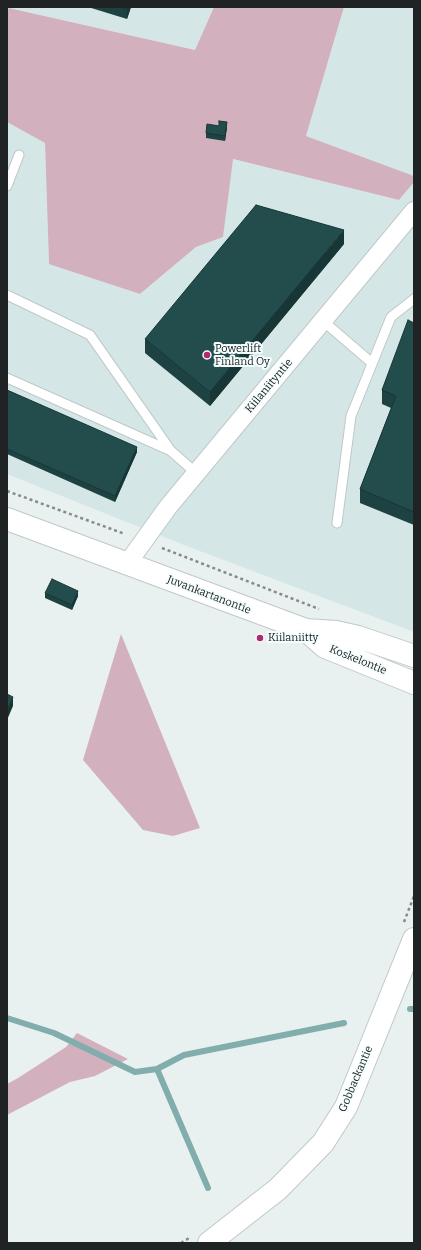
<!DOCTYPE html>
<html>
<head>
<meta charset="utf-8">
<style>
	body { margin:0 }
	#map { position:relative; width:421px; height:1250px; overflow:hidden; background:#e8f1f0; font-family:Bitter,serif }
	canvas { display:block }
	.frame { position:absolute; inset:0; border:8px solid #202323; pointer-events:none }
</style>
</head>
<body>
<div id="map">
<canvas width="421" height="1250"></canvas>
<div class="frame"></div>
</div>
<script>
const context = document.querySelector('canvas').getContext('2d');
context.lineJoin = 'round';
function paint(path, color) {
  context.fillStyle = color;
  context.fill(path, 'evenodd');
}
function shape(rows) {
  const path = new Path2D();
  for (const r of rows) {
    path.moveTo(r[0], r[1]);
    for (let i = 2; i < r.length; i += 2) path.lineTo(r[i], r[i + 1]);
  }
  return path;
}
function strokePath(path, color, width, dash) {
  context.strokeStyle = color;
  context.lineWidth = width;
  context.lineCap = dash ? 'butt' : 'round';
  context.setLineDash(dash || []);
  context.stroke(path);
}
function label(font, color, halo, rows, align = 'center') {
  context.font = font + ' Bitter,serif';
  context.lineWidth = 4;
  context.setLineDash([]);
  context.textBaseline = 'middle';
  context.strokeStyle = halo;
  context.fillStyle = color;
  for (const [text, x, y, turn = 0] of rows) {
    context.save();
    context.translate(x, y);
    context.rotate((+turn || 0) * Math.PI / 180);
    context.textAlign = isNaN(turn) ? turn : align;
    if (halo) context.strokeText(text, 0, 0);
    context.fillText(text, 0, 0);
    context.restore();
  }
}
paint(shape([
	[7,7,214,7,195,50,10,8,7,12],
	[344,7,414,7,414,176,306,136],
	[7,122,45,143,49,263,140,294,196,247,223,237,232,159,399,200,414,182,414,632,184,545,7,474]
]), '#d4e6e6');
paint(shape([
	[214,7,344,7,306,136,414,176,414,182,399,200,233,159,223,237,196,247,140,294,49,264,45,143,7,122,7,12,9,8,195,50],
	[121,634,200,828,173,836,143,830,83,760],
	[77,1033,128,1059,95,1076,70,1082,7,1115,7,1084,18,1078,66,1047]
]), '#d3b0be');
strokePath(shape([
	[410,1009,414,1009],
	[7,1018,54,1033,135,1072,157,1069,208,1188],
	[157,1069,184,1055,344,1023]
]), '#81adac', 6);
const service = shape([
	[7,186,19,155],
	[7,295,90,335,171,451],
	[323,321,372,363],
	[7,378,171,451,196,473],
	[337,523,351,416,391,317,414,299]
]);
const minor = shape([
	[127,564,168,507,414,211]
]);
const tertiary = shape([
	[209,1243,278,1189,323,1143,346,1107,414,939]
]);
const secondary = shape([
	[7,519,306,630,336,632,358,637,414,656],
	[306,630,325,647,414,683]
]);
strokePath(service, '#c0c8c8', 11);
strokePath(minor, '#c0c8c8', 20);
strokePath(tertiary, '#c0c8c8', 24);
strokePath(secondary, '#c0c8c8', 24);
strokePath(shape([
	[7,491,125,534],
	[162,548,319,609],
	[404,922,414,896],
	[181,1243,189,1238]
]), '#858b8a', 2.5, [3, 3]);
strokePath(service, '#fff', 9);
strokePath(minor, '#fff', 18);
strokePath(tertiary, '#fff', 22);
strokePath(secondary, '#fff', 22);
paint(shape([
	[88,7,131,7,127,19],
	[227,127,225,141,206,138,206,133],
	[344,244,210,406,145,353,145,339],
	[414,323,414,525,360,503,360,489,391,408,382,404,382,390],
	[7,390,137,452,115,502,7,454],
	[45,593,78,596,72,610,45,598]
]), '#1e4242');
paint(shape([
	[128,7,131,7,127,19,127,9],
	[227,122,227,127,225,141,225,136],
	[344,230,344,244,210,406,210,392],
	[137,447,137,452,115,502,115,496],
	[78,591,78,596,72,610,72,605],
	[13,697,13,706,7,720,7,710]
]), '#183636');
const building = shape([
	[120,7,128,7,127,9,120,7],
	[219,121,227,122,225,136,206,133,207,124,219,126,219,121],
	[256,205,344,230,210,392,145,339,256,205],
	[408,320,414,323,414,512,360,489,396,396,382,390,408,320],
	[7,390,137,447,115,496,7,449,7,390],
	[52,579,78,591,72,605,45,593,52,579],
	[7,694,13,697,7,710,7,694]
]);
paint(building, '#234d4d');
strokePath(building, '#183636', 1);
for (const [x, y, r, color] of [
	[207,355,4,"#af2970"],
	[260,638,4,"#af2970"]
]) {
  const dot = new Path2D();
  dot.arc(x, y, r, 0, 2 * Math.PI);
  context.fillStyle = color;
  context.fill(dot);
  strokePath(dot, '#f5fefe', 1.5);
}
label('11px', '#202323', '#f5fefe', [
	["Powerlift",215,349],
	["Finland Oy",215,362],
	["Kiilaniitty",268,638]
], 'left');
label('11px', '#202323', '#f5fefe', [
	["Kiilaniityntie",269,386,-50],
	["Juvankartanontie",209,595,21],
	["Koskelontie",358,660,22],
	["Gobbackantie",356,1079,-67]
]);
</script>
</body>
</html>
